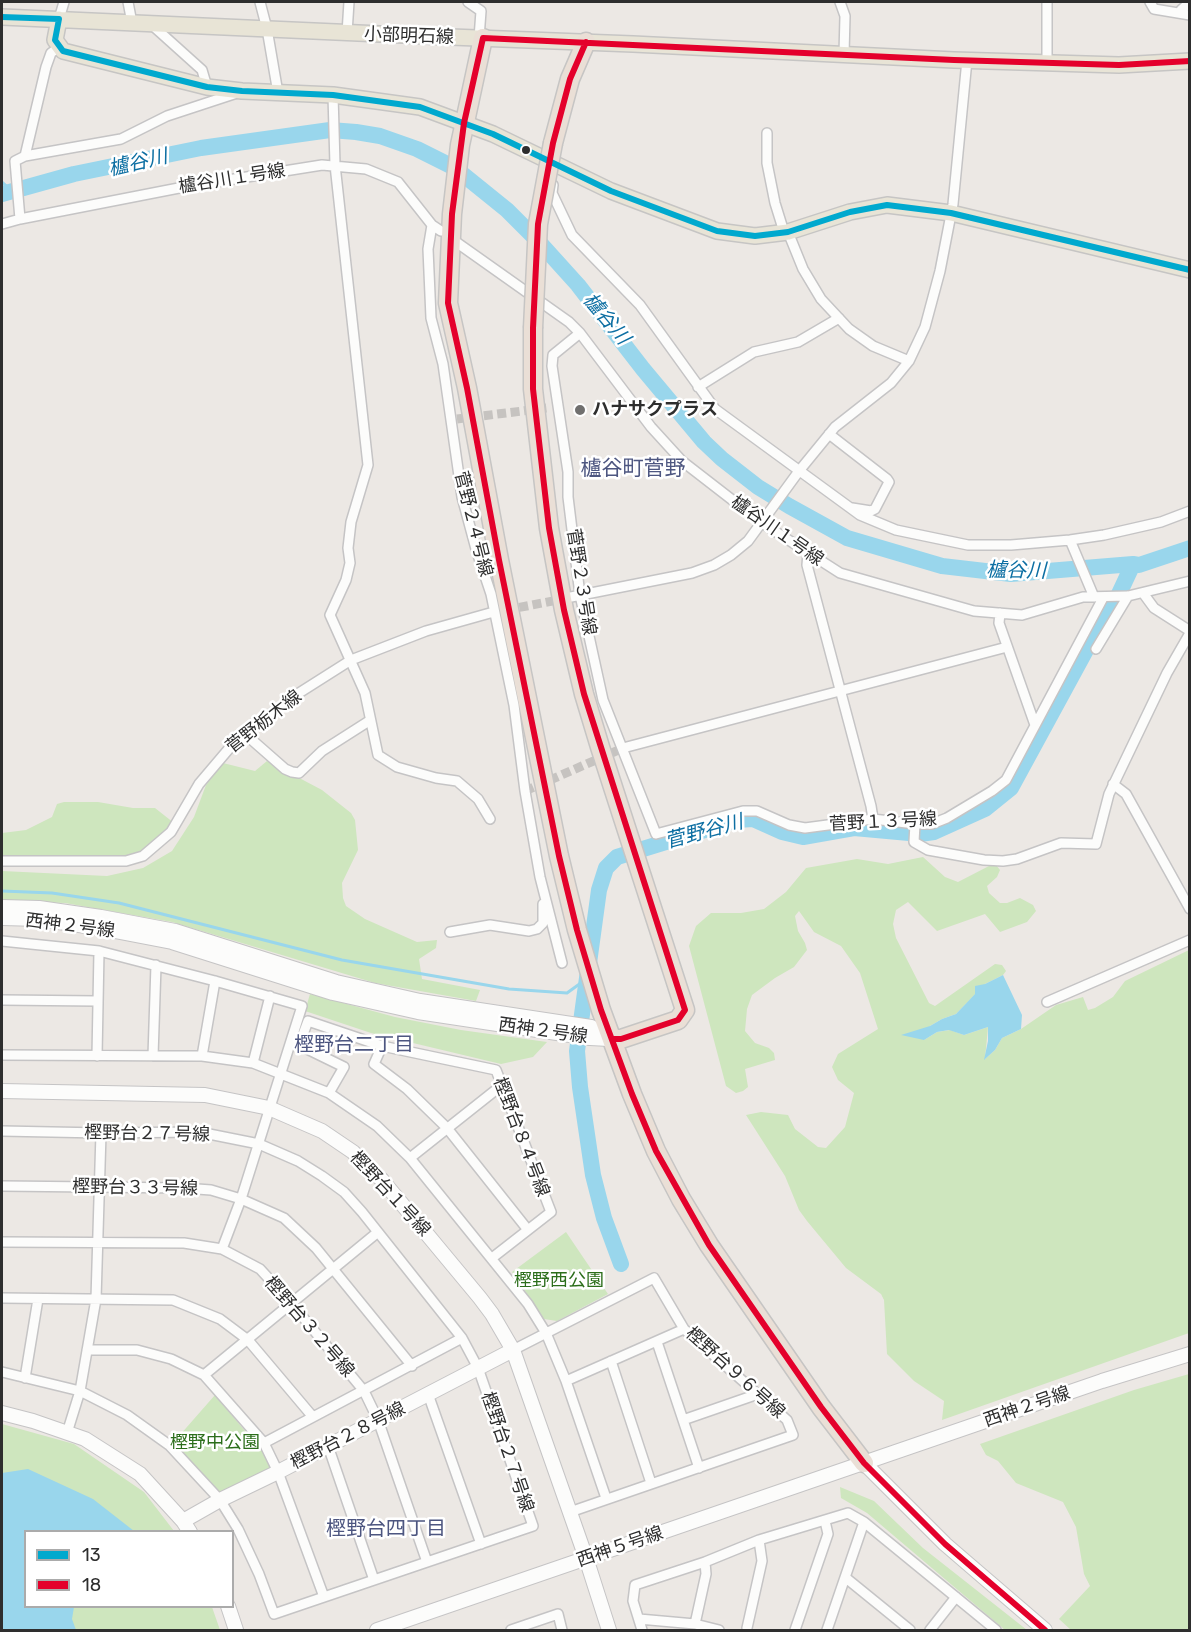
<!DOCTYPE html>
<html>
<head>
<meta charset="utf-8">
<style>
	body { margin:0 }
	#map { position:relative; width:1191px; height:1632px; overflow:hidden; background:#ece8e4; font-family:Rubik,sans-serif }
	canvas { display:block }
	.frame { position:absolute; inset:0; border:3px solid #2e2e2e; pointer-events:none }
	.legend { position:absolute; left:24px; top:1530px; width:210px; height:78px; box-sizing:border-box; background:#fff; border:2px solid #ababab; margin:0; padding:8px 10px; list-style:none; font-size:18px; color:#2e2e2e }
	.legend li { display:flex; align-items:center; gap:12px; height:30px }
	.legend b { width:30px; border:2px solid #ababab }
</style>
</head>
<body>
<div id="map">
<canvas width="1191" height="1632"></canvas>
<div class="frame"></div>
<ul class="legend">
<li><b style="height:8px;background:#00a9ce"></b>13</li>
<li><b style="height:8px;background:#e4002b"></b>18</li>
</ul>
</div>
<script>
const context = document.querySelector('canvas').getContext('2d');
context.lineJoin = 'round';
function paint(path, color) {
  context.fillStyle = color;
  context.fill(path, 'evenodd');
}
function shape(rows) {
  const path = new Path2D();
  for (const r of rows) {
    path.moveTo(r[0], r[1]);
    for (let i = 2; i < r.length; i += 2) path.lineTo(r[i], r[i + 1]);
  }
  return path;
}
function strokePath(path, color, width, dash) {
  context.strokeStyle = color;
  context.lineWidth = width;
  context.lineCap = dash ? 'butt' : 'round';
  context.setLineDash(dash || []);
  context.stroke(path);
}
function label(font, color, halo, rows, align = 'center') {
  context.font = font + ' Rubik,"Noto Sans JP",sans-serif';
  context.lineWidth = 5;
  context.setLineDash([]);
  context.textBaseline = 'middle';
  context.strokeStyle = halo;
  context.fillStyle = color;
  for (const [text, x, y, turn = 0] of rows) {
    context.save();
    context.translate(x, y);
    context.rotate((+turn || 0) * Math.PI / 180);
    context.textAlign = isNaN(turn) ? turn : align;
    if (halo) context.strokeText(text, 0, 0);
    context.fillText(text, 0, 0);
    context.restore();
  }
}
paint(shape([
	[267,761,322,790,351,813,355,820,358,850,342,883,343,898,346,906,365,919,417,942,437,940,436,948,419,959,422,979,480,990,476,1001,375,983,172,922,65,903,2,901,2,871,107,876,143,868,172,851,194,817,206,785,223,763,255,771],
	[64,802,98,802,133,808,155,808,174,823,142,853,125,858,2,857,2,833,26,830,52,817,57,804],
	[923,857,945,877,958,882,989,866,996,865,1000,870,997,877,987,886,989,893,1000,903,1007,903,1020,898,1033,905,1036,911,1027,922,1000,932,985,914,937,931,908,902,896,910,893,924,896,938,929,1003,935,1006,995,964,1002,965,1006,971,1003,975,985,984,956,1014,942,1019,930,1026,924,1040,937,1032,950,1030,964,1035,988,1027,985,1059,995,1050,1002,1038,1021,1029,1056,1005,1083,997,1088,1010,1095,1008,1113,997,1125,981,1189,950,1189,1333,942,1420,944,1401,914,1381,887,1354,884,1300,881,1294,846,1268,807,1221,799,1210,785,1176,746,1115,761,1112,788,1115,795,1129,818,1147,826,1148,845,1127,854,1093,838,1080,832,1067,838,1054,878,1029,860,973,841,946,814,932,799,911,795,916,798,931,805,943,807,950,794,967,775,978,752,995,747,1009,745,1031,755,1043,769,1048,774,1053,775,1060,745,1069,748,1087,743,1091,736,1093,726,1086,689,946,696,926,711,913,741,913,764,909,786,892,806,868,857,859,888,864],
	[310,994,395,1017,461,1030,547,1042,533,1057,501,1064,371,1033,305,1011],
	[566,1232,608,1294,557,1321,544,1319,512,1272],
	[1189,1374,1189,1630,1071,1630,1059,1619,1090,1586,1084,1574,1076,1527,1063,1502,1016,1483,998,1461,986,1455,980,1444,1134,1390],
	[215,1395,271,1462,272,1469,223,1493,217,1491,172,1444],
	[2,1424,74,1444,144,1492,174,1531,26,1532,26,1606,212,1607,220,1630,2,1630],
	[840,1487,874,1501,923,1548,1027,1630,1005,1630,867,1513,841,1498]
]), '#cee6be');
paint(shape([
	[1003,975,1022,1015,1021,1029,1002,1038,995,1050,984,1060,988,1041,988,1027,964,1035,949,1030,937,1032,924,1040,901,1035,930,1026,942,1019,956,1014,975,994,975,986,985,984],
	[28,1469,93,1499,134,1531,26,1532,26,1606,74,1607,72,1619,76,1630,2,1630,2,1473]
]), '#99d6ec');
strokePath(shape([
	[2,182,12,191],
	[2,891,52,893,119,903,342,960,509,989,567,993,585,980]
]), '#99d6ec', 3);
strokePath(shape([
	[2,194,74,174,201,148,330,130,356,132,380,136,417,149,455,168,507,210,541,244,578,285,643,369,704,442,722,459,758,487,789,506,847,538,942,566,1011,574,1133,564,1139,565,1190,548],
	[621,1264,604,1218,593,1175,580,1087,577,1051,599,890,606,868,617,857,737,820,753,819,782,832,803,837,854,828,920,834,934,832,985,809,1011,788,1091,641,1111,611,1133,564]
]), '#99d6ec', 16);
strokePath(shape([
	[457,419,547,408],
	[506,610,563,599],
	[525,791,623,748]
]), '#c6c3c0', 9, [9, 4.5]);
const street = shape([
	[128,2,132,23],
	[260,2,267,29,278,93],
	[468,2,481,11,479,38],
	[840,2,845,16,844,54],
	[1047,2,1047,63],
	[1150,2,1154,9,1190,15],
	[1181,13,1181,10,1190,2],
	[59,19,64,2],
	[152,25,202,70,207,87],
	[347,33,349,2],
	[333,95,335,165,368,465,351,522,348,548,350,563,346,580,330,615,365,693,378,755,397,767,436,778,457,781,478,799,490,819],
	[767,133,767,163,775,203,784,232],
	[25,156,46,67,51,53,59,47],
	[553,185,552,193,572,235,640,305,715,409,860,515,896,530,968,545,1011,545,1070,540,1104,535,1161,522,1190,511],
	[20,219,15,161,25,156,121,139,167,116,237,93],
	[2,224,20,219,184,187,322,165,366,169,398,182,432,225,441,231],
	[432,225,428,249,431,318,443,364,462,497,476,549,491,594,514,705,525,791,540,877,562,963],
	[788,232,803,269,821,299,849,329,873,346,909,361],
	[456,242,569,322,580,333,651,427,682,461,762,523,840,573,974,611,1022,615,1083,597,1128,596,1190,581],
	[580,333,553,355,552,366,568,472,568,497,580,595,603,700,656,834,743,811,757,811,789,825,805,828,873,819,915,824,932,824,947,818,992,791,1006,780,1103,598],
	[698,387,754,352,798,342,839,318],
	[829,434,887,479,889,482,875,509,871,511,852,508],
	[1070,540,1094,597],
	[808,553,807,565,871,806,873,819],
	[1143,593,1154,608,1190,631],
	[571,597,692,573,714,565,731,555,748,541,799,471,835,427,891,383,909,361,925,327,940,271,953,204,967,60],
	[1000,613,999,623,1035,725],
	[1096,649,1128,596],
	[244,733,285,769,292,772,299,773,322,751,369,721],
	[623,748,1007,647],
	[1113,784,1126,794,1190,909],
	[915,824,914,842,928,850,984,860,1003,861,1017,859,1061,843,1096,844,1109,794,1167,673,1190,633],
	[2,861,126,861,143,856,171,832,199,784,238,738,299,693,351,660,426,631,490,613],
	[450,932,490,925,529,931,537,929,543,923,543,904],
	[2,941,99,951,215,981,302,1006,241,1199,222,1249],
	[2,1000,97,1001],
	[1047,1002,1190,940],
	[382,1046,374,1064,407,1089,447,1128,528,1230],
	[2,1055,202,1056,253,1063,329,1093,377,1126,410,1158,528,1304,546,1333,566,1381,606,1498],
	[97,1056,99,951],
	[153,1056,156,965],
	[202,1056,215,981],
	[253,1063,270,996],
	[329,1093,344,1067,299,1045,308,1021,382,1046,496,1070,551,1212,492,1258],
	[2,1131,101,1133,199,1132,259,1144,298,1161,322,1176,344,1192,362,1212,462,1338,478,1368,533,1526,274,1614,259,1574,238,1529,220,1500,169,1445,127,1415,80,1391,2,1372],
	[410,1158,502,1085],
	[2,1186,184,1188,211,1190,241,1199,284,1218,316,1248,412,1366],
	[2,1242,184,1243,222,1249,260,1269,292,1304,364,1391,378,1420,427,1562],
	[2,1298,173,1300,220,1319,248,1340,313,1417],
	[657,1342,699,1468],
	[87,1350,137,1350,171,1359,204,1375,264,1443,278,1472,324,1597],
	[513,1350,654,1278,684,1329,787,1420,793,1435,570,1512],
	[611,1361,651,1483],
	[204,1375,378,1232],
	[25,1378,38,1299],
	[566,1381,684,1329],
	[428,1394,481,1544],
	[683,1420,758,1394],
	[67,1433,80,1391,96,1299,101,1133],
	[264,1443,462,1338],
	[328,1446,374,1580],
	[846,1578,910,1630],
	[639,1619,695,1624,719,1630],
	[695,1624,706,1574,705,1562],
	[747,1628,762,1561,759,1540],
	[511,1630,558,1614,562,1630],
	[642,1630,633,1601,635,1585,705,1562,759,1540,848,1513,864,1522],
	[795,1630,828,1534,825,1521],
	[827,1630,864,1522,996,1630],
	[930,1630,956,1597]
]);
const secondary = shape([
	[2,907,39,908,101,917,175,931,336,982,420,1001,591,1027,613,1039],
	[2,918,39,919,99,928,172,942,333,993,418,1012,590,1038,609,1039],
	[2,1091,205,1095,269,1108,322,1131,353,1152,382,1180,480,1298,492,1314,513,1350,586,1558,609,1630],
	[2,1413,33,1421,85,1439,140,1474,183,1521,190,1532],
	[864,1463,945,1544,1045,1630],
	[183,1521,220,1500,278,1472,513,1350],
	[228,1606,236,1630],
	[377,1630,1102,1381,1190,1354]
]);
const primary = shape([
	[2,17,425,36,633,44,954,60,1119,65,1190,61],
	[59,19,55,40,63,51,207,87,242,91,333,95,420,107,493,134,611,191,717,231,755,236,788,232,850,212,887,205,951,213,1190,270]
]);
const highway = shape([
	[483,38,460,145,452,214,448,303,467,388,499,560,559,856,577,930,601,1010,632,1094,656,1151,681,1199,709,1245,821,1407,864,1463],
	[553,143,570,79,586,42],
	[533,328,533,389,549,528,564,610,584,694,600,747,685,1010,678,1020,621,1039,613,1039]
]);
strokePath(street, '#c5c4c5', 12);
strokePath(secondary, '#c5c4c5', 16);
strokePath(primary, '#c6c5c4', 18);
strokePath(highway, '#c6c5c4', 21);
strokePath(street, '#fcfcfb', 9);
strokePath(secondary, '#fcfcfb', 14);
strokePath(primary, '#e8e4d6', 15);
strokePath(highway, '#eadfd6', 18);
const highwayBridge = shape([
	[533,328,538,224,553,143]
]);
strokePath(highwayBridge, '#c6c5c4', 21, []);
strokePath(highwayBridge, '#eadfd6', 18);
strokePath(shape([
	[2,17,59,19],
	[59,19,55,40,63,51,207,87,242,91,333,95,420,107,493,134,611,191,717,231,755,236,788,232,850,212,887,205,951,213,1190,270]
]), '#00a9ce', 6);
strokePath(shape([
	[586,42,570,79,553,143,538,224,533,328,533,389,549,528,564,610,584,694,685,1010,678,1020,621,1039,613,1039],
	[1045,1630,945,1544,864,1463,821,1407,709,1245,656,1151,632,1094,601,1010,577,930,559,856,499,560,467,388,448,303,452,214,464,123,483,38,954,60,1119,65,1190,61]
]), '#e4002b', 6);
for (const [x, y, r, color] of [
	[526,150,5,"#2e2e2e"],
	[580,410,6,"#706f6e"]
]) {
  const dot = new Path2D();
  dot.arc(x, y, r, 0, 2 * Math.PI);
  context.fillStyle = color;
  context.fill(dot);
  strokePath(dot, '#fff', 2);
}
label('18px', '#2e2e2e', '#fff', [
	["小部明石線",409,36,2],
	["櫨谷川１号線",232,179,-9],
	["菅野２４号線",473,524,76],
	["櫨谷川１号線",777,531,35],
	["菅野２３号線",581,582,81],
	["菅野栃木線",264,722,-38],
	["菅野１３号線",883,822,-3],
	["西神２号線",70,926,7],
	["西神２号線",543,1031,8],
	["樫野台２７号線",147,1134,1],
	["樫野台８４号線",521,1137,69],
	["樫野台３３号線",135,1188,1],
	["樫野台１号線",390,1194,47],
	["樫野台３２号線",309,1327,49],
	["樫野台９６号線",735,1373,42],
	["西神２号線",1027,1407,-19],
	["樫野台２８号線",348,1436,-27],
	["樫野台２７号線",507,1452,71],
	["西神５号線",620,1547,-19]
]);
label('bold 18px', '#2e2e2e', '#fff', [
	["ハナサクプラス",592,410]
], 'left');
label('18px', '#2c6e1b', '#fff', [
	["樫野西公園",559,1281],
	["樫野中公園",215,1443]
]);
label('italic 20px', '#0d6fa3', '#fff', [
	["櫨谷川",138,163,-13],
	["櫨谷川",606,319,50],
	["櫨谷川",1016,571,1],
	["菅野谷川",704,832,-15]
]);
label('20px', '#4d5680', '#fff', [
	["樫野台二丁目",354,1045],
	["樫野台四丁目",386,1529]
]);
label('21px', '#4d5680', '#fff', [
	["櫨谷町菅野",633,469]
]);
</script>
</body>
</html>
